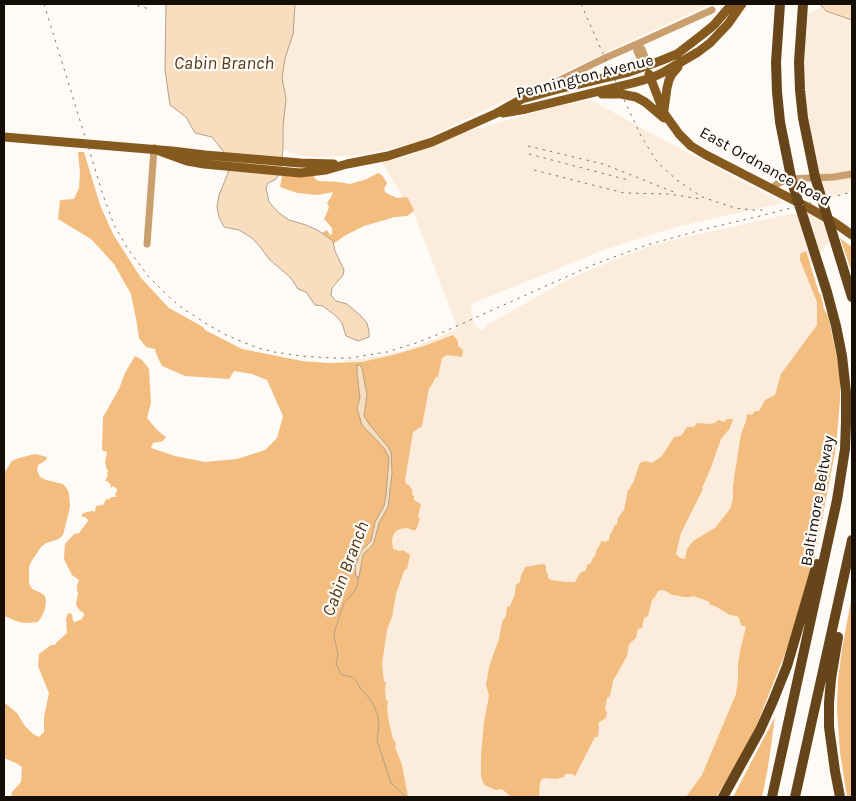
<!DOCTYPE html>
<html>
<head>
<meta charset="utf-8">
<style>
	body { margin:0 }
	#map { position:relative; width:856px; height:801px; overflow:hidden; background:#fefaf6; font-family:Karla,sans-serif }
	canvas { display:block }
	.frame { position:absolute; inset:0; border:5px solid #140e06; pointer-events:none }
</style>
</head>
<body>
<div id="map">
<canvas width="856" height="801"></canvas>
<div class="frame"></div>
</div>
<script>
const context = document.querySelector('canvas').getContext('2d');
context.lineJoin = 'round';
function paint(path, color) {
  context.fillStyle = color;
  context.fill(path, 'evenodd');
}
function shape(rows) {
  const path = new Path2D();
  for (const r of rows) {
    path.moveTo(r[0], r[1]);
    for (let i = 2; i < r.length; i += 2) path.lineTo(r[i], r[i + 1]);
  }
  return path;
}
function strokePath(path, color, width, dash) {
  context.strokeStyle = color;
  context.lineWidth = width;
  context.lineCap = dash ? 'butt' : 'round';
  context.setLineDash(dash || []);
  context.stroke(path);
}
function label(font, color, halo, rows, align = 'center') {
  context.font = font + ' Karla,sans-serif';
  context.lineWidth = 4.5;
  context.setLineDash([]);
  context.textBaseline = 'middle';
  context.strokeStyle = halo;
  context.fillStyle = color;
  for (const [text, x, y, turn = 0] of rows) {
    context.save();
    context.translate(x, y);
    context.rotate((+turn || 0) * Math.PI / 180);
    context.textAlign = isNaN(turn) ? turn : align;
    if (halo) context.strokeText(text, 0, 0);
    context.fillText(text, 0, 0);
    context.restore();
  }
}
paint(shape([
	[295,4,711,4,636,38,418,142,367,154,326,157,301,156,283,149,282,78,285,58,293,34],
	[822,7,826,11,852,20,852,192,824,199,803,118,802,16],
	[591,100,643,129,783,203,680,226,606,249,471,304,474,324,482,331,487,325,567,280,619,258,648,247,672,240,791,214,808,214,837,231,808,268,817,295,818,347,774,630,692,797,393,797,353,598,351,368,343,361,380,356,407,350,458,329,416,219,382,162,405,157,466,132,554,107]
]), '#fcecdb');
paint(shape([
	[78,152,84,152,100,205,113,234,141,278,169,308,203,327,205,330,242,349,302,361,328,363,362,362,393,355,424,346,453,335,458,341,458,346,463,350,462,357,447,355,442,358,438,377,436,377,431,386,429,388,422,426,413,432,405,480,406,484,410,486,410,487,412,489,412,494,414,496,414,500,421,504,418,517,420,519,416,530,412,530,410,529,406,528,400,529,396,531,393,535,392,541,393,549,400,551,403,550,410,555,407,569,406,569,404,571,396,594,392,617,387,630,382,664,384,682,386,682,385,690,386,700,388,701,387,709,389,722,393,739,396,743,395,747,402,765,408,797,11,797,12,792,21,782,22,767,16,763,4,758,4,704,6,704,17,713,25,726,33,734,39,737,44,732,44,717,49,693,38,666,39,654,51,645,55,645,57,642,67,633,66,619,68,613,72,614,73,621,75,622,82,619,84,615,83,612,80,611,76,605,78,593,77,591,77,586,79,580,72,575,64,559,65,544,74,534,79,533,88,521,88,520,85,517,82,517,82,514,87,512,93,511,95,512,96,506,103,505,107,498,109,500,111,497,116,497,115,493,117,492,117,489,113,486,111,488,110,483,108,483,108,481,105,481,108,475,107,474,108,470,106,468,106,465,105,463,107,452,102,450,103,417,119,389,125,373,135,356,142,360,149,369,151,403,147,418,157,430,166,437,163,441,153,443,151,448,175,456,205,462,237,459,265,450,277,438,283,416,267,380,252,374,234,371,229,379,185,376,162,366,157,356,155,349,146,347,139,338,137,324,131,294,114,264,91,239,58,219,60,200,74,199,79,188,80,173],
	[362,368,367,394,364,416,369,424,388,447,392,473,388,506,379,523,374,542,372,546,363,554,359,577,361,551,371,541,375,522,384,506,386,495,389,459,388,455,385,448,362,425,357,408,360,398],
	[378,173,382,175,387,183,384,189,386,193,397,198,404,197,408,198,414,210,410,214,407,216,395,217,364,226,346,235,333,244,332,241,322,233,327,230,330,235,332,234,332,228,324,219,328,210,329,207,327,203,331,197,333,192,318,195,297,193,280,187,282,176,314,176,315,179,319,181,339,182,350,184,367,179],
	[840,238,852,247,852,275,850,267],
	[806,251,819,293,821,295,824,309,828,316,840,371,840,400,836,447,814,561,787,649,755,729,730,775,716,797,686,797,702,775,736,694,738,680,738,664,741,647,746,627,741,625,739,618,737,616,730,615,715,606,710,605,709,602,705,600,693,596,691,597,684,597,669,594,668,592,663,590,658,591,655,597,652,600,648,616,644,618,642,628,638,629,636,638,629,644,627,656,613,681,610,696,607,698,605,710,607,712,606,718,598,723,599,728,598,737,595,737,575,776,572,774,565,774,564,777,556,779,545,778,542,779,540,783,539,796,540,797,511,797,502,789,496,790,484,785,481,776,481,755,484,722,489,696,486,685,489,667,499,639,502,622,506,616,507,607,510,606,514,597,516,585,520,582,521,575,524,570,525,567,542,564,546,565,546,571,548,575,548,578,552,580,565,582,575,582,580,573,586,570,587,565,591,563,592,559,595,556,597,549,600,545,601,541,605,542,609,540,610,534,612,532,614,526,617,524,618,518,624,510,628,490,630,489,631,485,633,483,640,463,645,461,652,463,662,456,674,437,681,436,687,427,694,427,697,423,709,424,715,423,718,420,724,422,727,419,733,419,730,428,721,439,710,470,702,488,703,489,681,533,676,554,680,558,685,559,687,549,693,541,715,528,730,509,733,499,733,485,741,434,746,421,747,414,752,415,755,411,759,411,765,400,775,395,781,374,817,325,817,302,800,260,800,254],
	[35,454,47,457,46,460,38,465,37,470,40,477,46,480,63,484,67,489,69,493,70,507,63,535,59,539,46,543,41,547,31,562,29,567,29,583,32,589,41,593,45,596,46,600,45,609,42,616,38,622,27,623,19,622,4,616,4,473,12,461,19,458],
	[852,595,852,797,847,797,840,752,837,710,838,680,842,649],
	[775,717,768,767,762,797,733,797]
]), '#f2bd7f');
const water = shape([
	[166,4,295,4,293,34,285,58,282,78,286,99,283,127,283,149,280,174,275,180,268,183,266,188,269,202,279,213,289,220,306,225,319,231,333,241,335,251,344,270,343,275,332,288,331,295,336,301,347,304,361,316,367,323,369,331,369,337,358,341,346,336,342,323,336,316,323,306,315,305,306,292,298,289,291,278,269,259,261,248,252,238,239,230,224,227,219,217,217,207,219,195,228,173,229,165,223,151,212,137,195,133,186,117,170,105,165,70,166,4],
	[820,4,852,4,852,20,826,11,820,4],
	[357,365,360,365,362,368,365,385,367,394,364,416,369,424,388,447,391,452,392,473,388,507,379,523,374,542,372,546,363,554,359,577,356,577,355,567,361,551,371,541,375,522,384,506,386,495,389,459,388,455,384,448,362,425,357,408,360,398,357,373,357,365]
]);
paint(water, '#f8ddbf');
strokePath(water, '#b49f88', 1);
strokePath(shape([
	[358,577,358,584,354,592,344,603,335,630,334,636,338,654,336,664,341,674,346,676,352,677,357,682,360,688,369,698,374,706,378,716,379,725,377,740,389,777,391,783,402,793,405,797]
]), '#b49f88', 1);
strokePath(shape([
	[637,44,642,49,645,57,647,63,646,67],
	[637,44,637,51,639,56,643,64,646,65],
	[532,94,605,58,637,44,712,10],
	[771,189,777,184,788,179,834,177,852,174],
	[147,244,154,149]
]), '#ca9f6e', 7);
strokePath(shape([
	[649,74,664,113,679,134,691,146,706,155,809,208,835,223,852,235],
	[602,94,621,94,636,97,645,102,664,118],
	[664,110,667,88,669,80,672,74,678,67],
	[503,113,526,109,633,83,651,78,664,72,698,52,710,43,728,24,742,4],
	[4,137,172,151,205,155,300,163,334,164],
	[154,149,187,161,204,164,300,173,326,170,347,164,388,156,432,142,497,113,522,99,562,88,629,72,660,61,677,54,703,34,714,25,732,4]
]), '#865a1e', 9);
strokePath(shape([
	[803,4,799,62,800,90,803,118,815,177,852,297],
	[838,637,831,679,829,703,829,727,835,771,840,797],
	[723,797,760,730,773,701,787,666,817,564],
	[772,797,837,500,845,449,846,422,846,392,842,356,836,326,827,292,792,182,780,122,777,92,776,62,780,4],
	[795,797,852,540]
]), '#66451a', 10);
strokePath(shape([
	[44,4,104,198,114,225,128,249,148,276,170,298,182,308,210,326,226,335,258,348,274,352,301,356,333,358,350,358,387,352,416,343,439,334,595,264,647,245,701,230,764,215,852,192],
	[130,4,150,9],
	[581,4,613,76,641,136,658,163,678,181,702,197,735,208,753,210,765,210],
	[528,146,603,164,674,192],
	[529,154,628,180],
	[534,170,624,193,668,194,701,199]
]), '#7d7872', 1, [2.5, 5]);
label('16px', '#140e06', '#fefaf6', [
	["Pennington Avenue",585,77,-14],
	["East Ordnance Road",765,167,29],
	["Baltimore Beltway",818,501,-80]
]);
label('italic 18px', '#543917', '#fefaf6', [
	["Cabin Branch",224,64],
	["Cabin Branch",346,569,-69]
]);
</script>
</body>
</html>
